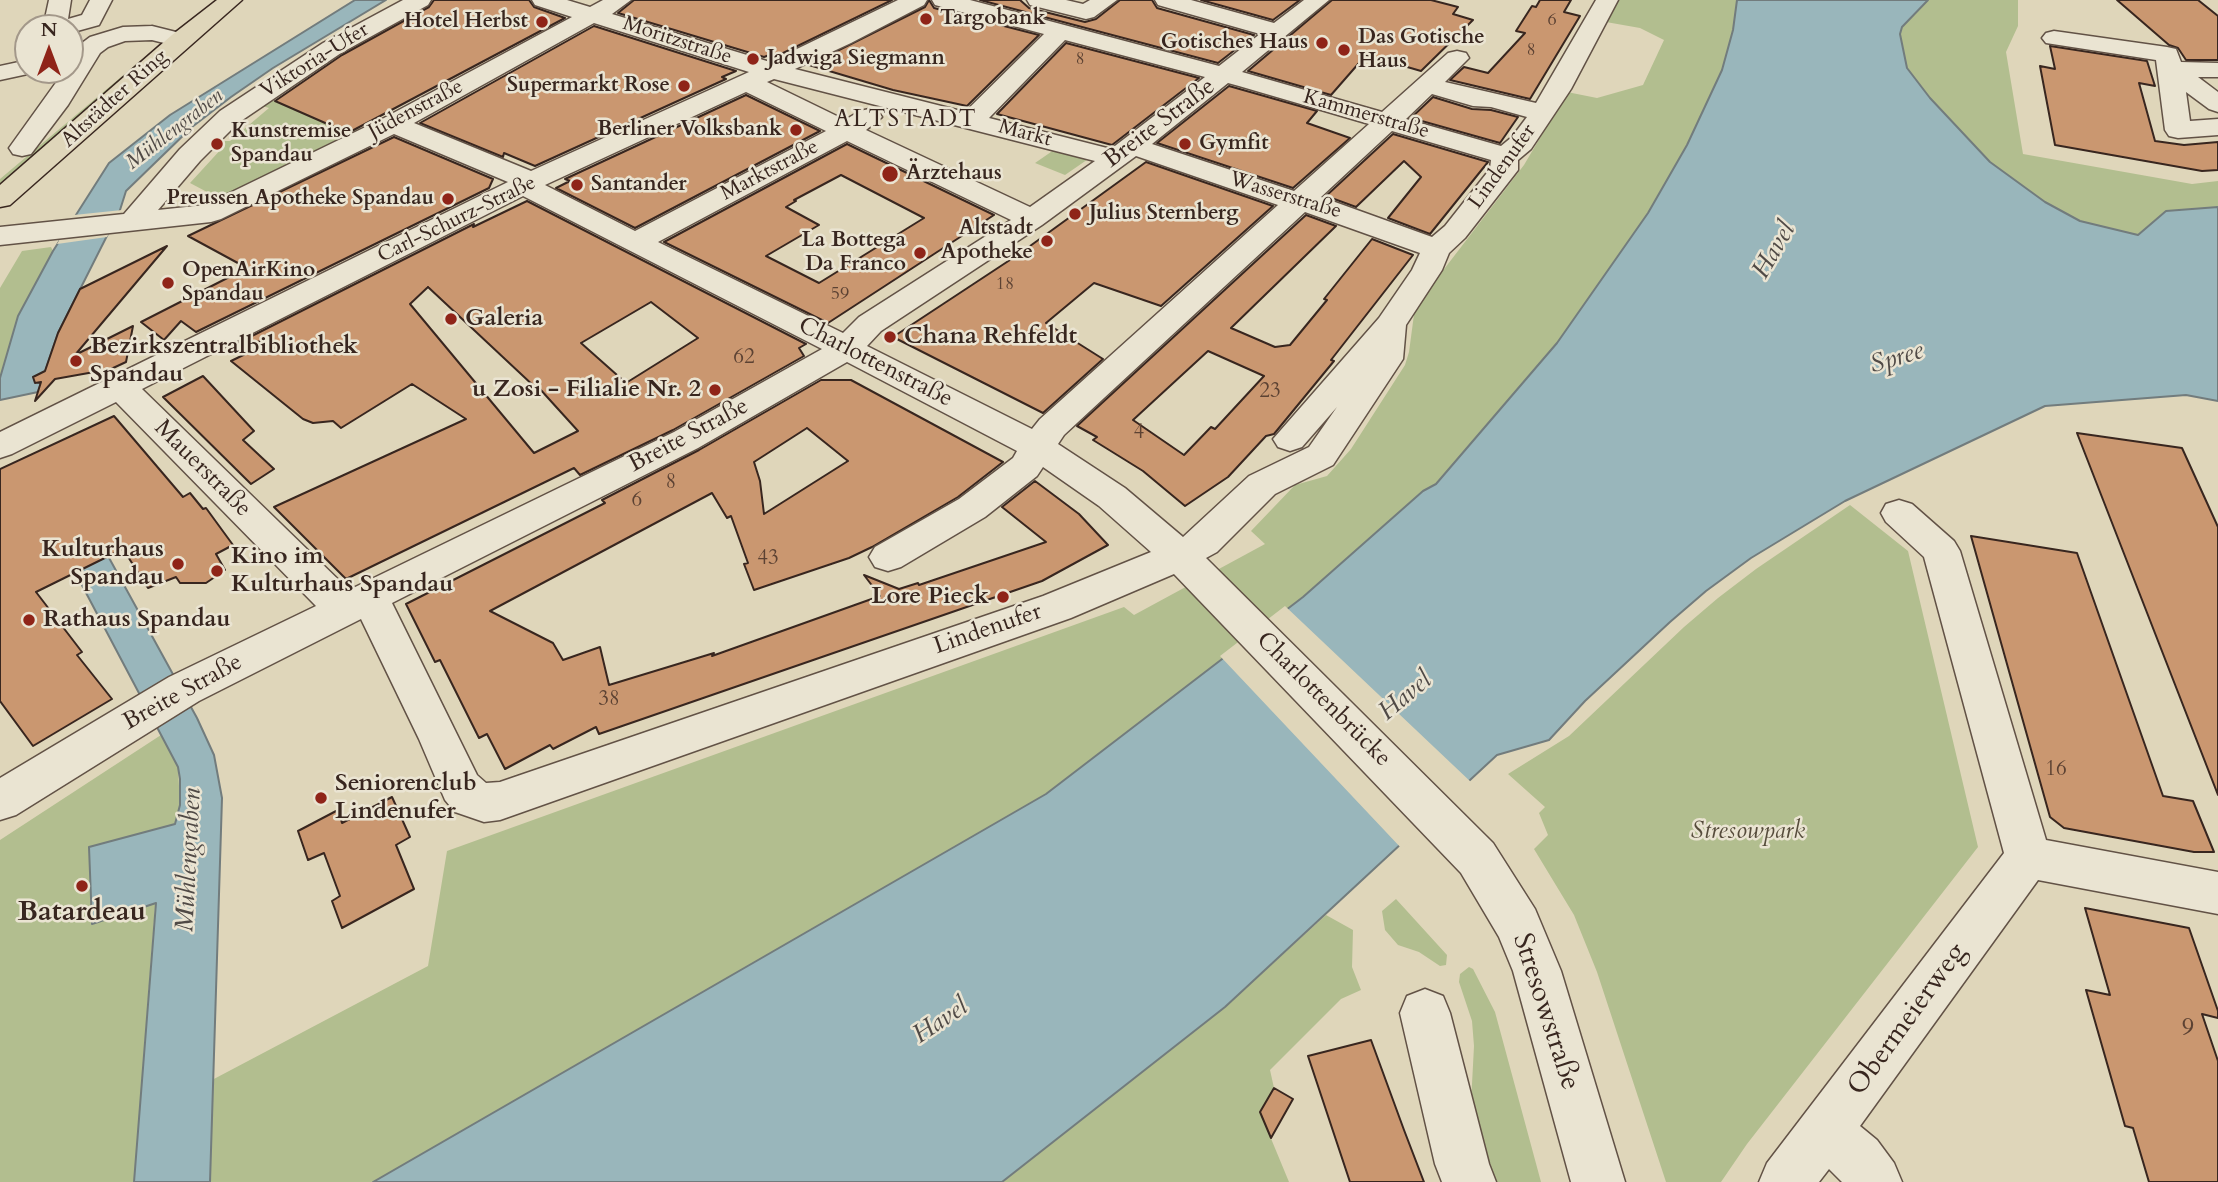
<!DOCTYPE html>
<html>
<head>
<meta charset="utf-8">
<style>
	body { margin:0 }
	#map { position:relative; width:2218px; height:1182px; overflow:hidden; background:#dfd6ba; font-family:Cardo,serif }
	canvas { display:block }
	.north { position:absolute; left:14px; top:14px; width:70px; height:70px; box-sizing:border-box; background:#eae4d2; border:2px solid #a3988a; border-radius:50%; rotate:0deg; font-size:19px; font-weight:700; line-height:28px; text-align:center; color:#38261f }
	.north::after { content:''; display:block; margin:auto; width:24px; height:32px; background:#8f2418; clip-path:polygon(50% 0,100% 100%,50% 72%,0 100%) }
</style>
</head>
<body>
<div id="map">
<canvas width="2218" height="1182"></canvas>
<div class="north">N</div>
</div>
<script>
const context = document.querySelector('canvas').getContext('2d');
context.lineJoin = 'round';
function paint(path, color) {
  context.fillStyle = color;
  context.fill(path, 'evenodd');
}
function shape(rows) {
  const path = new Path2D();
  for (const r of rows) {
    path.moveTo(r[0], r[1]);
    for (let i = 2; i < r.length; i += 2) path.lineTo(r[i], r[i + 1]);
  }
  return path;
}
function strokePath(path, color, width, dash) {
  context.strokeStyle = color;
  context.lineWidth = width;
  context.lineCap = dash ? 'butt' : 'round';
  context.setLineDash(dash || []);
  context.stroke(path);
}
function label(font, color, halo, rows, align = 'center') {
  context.font = font + ' Cardo,serif';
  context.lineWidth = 5;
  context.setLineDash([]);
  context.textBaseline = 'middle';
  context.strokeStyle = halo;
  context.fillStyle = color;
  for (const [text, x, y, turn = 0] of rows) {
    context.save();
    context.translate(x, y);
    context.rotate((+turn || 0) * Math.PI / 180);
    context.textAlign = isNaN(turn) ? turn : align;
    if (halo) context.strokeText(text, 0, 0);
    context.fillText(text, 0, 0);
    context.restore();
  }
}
paint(shape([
	[1616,0,1737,0,1733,30,1722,69,1687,145,1649,213,1593,292,1557,343,1513,397,1436,484,1423,491,1303,597,1046,794,373,1182,210,1182,212,1080,428,966,447,851,1124,607,1134,615,1265,544,1251,531,1295,485,1327,476,1351,449,1405,365,1409,352,1415,307,1524,165,1567,92,1597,98,1643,85,1664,40,1640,28,1606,22],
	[1928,0,2018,0,2018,26,2006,52,2023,154,2192,184,2218,181,2218,235,2138,235,2080,221,2045,202,1990,162,1930,98,1907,68,1900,35,1902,27],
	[146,56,92,105,0,190,0,179],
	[267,98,326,123,343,115,363,130,226,202,190,183,223,147,217,146,222,141,230,141,269,108,259,105],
	[1064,143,1094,155,1065,175,1035,163],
	[51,247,53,251,18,316,0,378,0,288,22,251],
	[1850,505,1908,551,1978,847,1747,1144,1721,1182,1666,1182,1597,972,1574,915,1534,849,1548,835,1539,813,1545,807,1508,774,1569,736,1684,627,1718,598,1756,569],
	[161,735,178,767,180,805,155,907,134,1182,0,1182,0,840],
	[1396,899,1447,955,1446,965,1440,966,1419,952,1398,945,1385,930,1382,911],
	[1326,915,1353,930,1352,967,1361,990,1341,999,1270,1070,1274,1088,1260,1112,1289,1182,1002,1182,1225,1007],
	[1469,967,1473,969,1495,1012,1541,1182,1484,1182,1470,1122,1474,1046,1472,1021,1459,982,1460,974]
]), '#b2be8f');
const water = shape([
	[355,0,386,0,273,68,231,97,192,127,126,191,120,210,58,333,38,392,0,400,0,378,18,316,53,251,109,163,170,115,355,0],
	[1737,0,1928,0,1902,27,1900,34,1907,68,1930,98,1990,162,2045,202,2080,221,2138,235,2166,211,2218,207,2218,401,2186,395,2045,406,1845,501,1751,558,1706,591,1670,622,1585,701,1549,740,1497,755,1225,1007,1002,1182,373,1182,1046,794,1303,597,1423,491,1436,484,1557,343,1648,213,1687,145,1722,70,1733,30,1737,0],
	[108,556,197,718,214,755,222,798,210,1182,134,1182,156,903,92,924,89,847,175,824,180,805,180,779,178,767,75,572,108,556]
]);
paint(water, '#99b6bb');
strokePath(water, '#727c7d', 2);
paint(shape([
	[122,210,107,237,57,244,74,215],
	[1285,606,1472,783,1402,849,1220,656]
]), '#dfd6ba');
const building = shape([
	[434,0,529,0,534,7,565,18,348,133,275,101,342,55,429,7,434,0],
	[634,0,892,0,777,56,772,54,764,57,618,13,634,0],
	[929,0,934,8,1039,35,967,106,893,90,809,65,925,7,929,0],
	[980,0,1020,0,1029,8,1085,22,1096,19,1120,0,1152,0,1157,8,1254,35,1218,63,980,0],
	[1201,0,1300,0,1273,20,1201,0],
	[1332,0,1431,0,1458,7,1453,14,1473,20,1421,71,1366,55,1331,95,1248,71,1332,0],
	[1540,0,1571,0,1564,12,1580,16,1530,99,1450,80,1464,67,1488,73,1525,33,1516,31,1532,6,1536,7,1540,0],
	[2117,0,2198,0,2218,16,2218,60,2186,60,2178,48,2169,45,2117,0],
	[594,26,736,71,722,77,726,79,535,166,504,153,503,157,420,123,594,26],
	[1066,43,1199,78,1112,145,997,114,1066,43],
	[2050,46,2147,61,2155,86,2139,83,2155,141,2184,145,2218,142,2218,170,2202,171,2055,145,2040,66,2055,69,2050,46],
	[1229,86,1317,111,1307,123,1350,138,1293,188,1157,143,1229,86],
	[746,95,820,131,635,228,556,188,570,181,565,179,746,95],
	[1433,97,1472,109,1491,110,1518,117,1500,143,1411,118,1433,97],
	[1393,134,1488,162,1430,234,1388,218,1421,177,1404,161,1356,207,1326,196,1393,134],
	[394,137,493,179,489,188,196,332,181,321,164,340,141,322,247,268,188,236,394,137],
	[847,144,994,215,828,323,664,242,847,144],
	[841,175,924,218,819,283,766,256,819,225,786,207,796,201,794,200,841,175],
	[1146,162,1273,206,1161,306,1094,283,1046,323,1103,359,1043,413,893,337,1019,254,1146,162],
	[527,201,806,344,799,348,804,356,673,430,580,475,574,468,346,579,274,507,466,419,412,384,341,428,333,421,313,423,303,419,231,361,264,345,262,341,232,346,474,224,473,227,527,201],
	[428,287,537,389,539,388,578,431,534,453,410,304,428,287],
	[651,302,698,338,626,383,581,343,651,302],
	[1306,215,1336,226,1231,328,1275,347,1290,345,1327,300,1324,299,1372,239,1413,255,1331,360,1334,361,1274,434,1266,436,1228,477,1185,506,1143,471,1093,440,1097,437,1077,426,1306,215],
	[1208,351,1264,376,1215,429,1211,427,1184,455,1133,420,1208,351],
	[167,246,75,355,133,326,126,362,111,369,55,379,35,401,41,382,35,383,33,377,45,371,58,333,80,289,167,246],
	[203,376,254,431,243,440,274,469,251,484,163,397,203,376],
	[821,380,851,380,1003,462,958,497,872,547,849,558,754,590,744,564,748,563,731,516,727,518,712,493,490,611,553,643,563,660,600,647,609,685,714,653,712,656,880,596,864,575,899,589,918,583,919,585,1046,542,1002,507,1035,481,1079,514,1108,545,1042,581,599,734,596,727,553,749,550,745,505,769,487,734,479,738,440,660,435,662,406,604,605,503,602,500,699,450,821,380],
	[807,428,848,461,764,514,760,481,754,462,807,428],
	[114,416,183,497,190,493,203,509,206,508,233,545,216,554,225,570,206,583,180,583,176,577,148,588,123,549,36,592,82,652,77,655,112,699,33,746,0,701,0,469,114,416],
	[2077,433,2182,448,2218,527,2218,795,2077,433],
	[1971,536,2077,553,2163,796,2193,801,2214,852,2194,852,2064,828,2050,817,1971,536],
	[392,797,410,837,396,845,414,889,342,928,332,901,340,896,324,853,308,860,298,831,338,810,342,823,392,797],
	[2085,908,2189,928,2218,1011,2218,1018,2202,1014,2218,1061,2218,1182,2149,1182,2133,1128,2125,1126,2086,990,2110,995,2085,908],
	[1371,1040,1404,1130,1424,1182,1350,1182,1308,1056,1371,1040],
	[1274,1088,1293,1099,1271,1138,1260,1112,1274,1088]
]);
paint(building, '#ca9770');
strokePath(building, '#38261f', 2);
const minor = shape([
	[49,0,71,0,68,19,82,15,90,0,112,0,99,25,70,33,70,28,48,28,44,23,49,0],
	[403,0,431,0,428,5,341,53,238,123,200,161,158,210,205,205,384,118,572,17,535,5,532,0,567,0,590,7,603,0,631,0,612,14,770,62,898,0,927,0,924,5,851,43,795,69,965,112,1044,34,935,5,932,0,970,0,1219,66,1260,34,1158,5,1155,0,1191,0,1274,23,1304,0,1329,0,1242,72,1382,112,1448,53,1457,51,1466,53,1469,58,1445,82,1536,103,1596,0,1618,0,1571,89,1531,149,1518,160,1518,170,1465,238,1449,253,1442,270,1406,325,1403,359,1333,465,1275,494,1217,552,1206,558,1493,843,1535,909,1561,971,1625,1182,1571,1182,1513,971,1499,937,1461,873,1174,574,1071,618,500,820,484,822,455,812,445,800,419,739,361,619,199,701,16,815,0,820,0,778,169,677,316,606,116,402,12,454,0,458,0,432,508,182,394,134,221,219,211,222,0,245,0,227,124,214,180,149,220,111,323,43,403,0],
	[594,23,749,72,531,171,414,123,594,23],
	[1065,40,1205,77,1111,149,989,118,1065,40],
	[774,79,1095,161,1030,207,866,130,882,117,878,111,869,109,860,111,845,120,767,82,774,79],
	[1228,83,1239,86,1369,124,1294,191,1152,144,1228,83],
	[746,92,826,131,635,231,545,185,746,92],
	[1432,94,1473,106,1491,107,1527,117,1512,137,1501,146,1406,119,1432,94],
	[1392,131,1491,160,1490,169,1445,226,1432,237,1321,197,1392,131],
	[847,141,1011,220,859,317,843,333,658,242,847,141],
	[1136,156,1278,205,1040,419,1032,429,867,346,881,331,1042,225,1136,156],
	[523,196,822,349,674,432,349,590,142,389,523,196],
	[1305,212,1420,253,1412,270,1379,318,1273,439,1278,447,1290,451,1302,447,1337,407,1309,447,1249,476,1183,537,1125,488,1058,444,1064,435,1305,212],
	[847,362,1017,451,1013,458,959,499,875,547,869,557,875,567,888,571,901,567,985,517,1037,476,1043,467,1099,506,1151,552,1043,596,500,782,486,783,477,775,392,603,698,448,847,362],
	[1027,0,1066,0,1083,4,1090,0,1117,0,1094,17,1086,19,1030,5,1027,0],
	[152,26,188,35,192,40,188,45,180,47,152,40,125,41,108,47,100,53,68,105,31,154,22,156,13,154,9,148,65,70,70,70,70,62,82,43,90,37,123,27,152,26],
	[2054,31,2167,47,2176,49,2181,62,2218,63,2218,77,2198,77,2218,92,2218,112,2209,109,2186,92,2190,121,2218,119,2218,135,2178,138,2169,136,2165,130,2156,60,2046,43,2042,38,2046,33,2054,31],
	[28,60,28,70,38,70,37,72,0,80,0,66,28,60],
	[1899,500,1912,504,1954,541,1960,551,2046,840,2218,872,2218,914,2038,880,1860,1126,1877,1140,1894,1163,1902,1182,1842,1182,1829,1169,1819,1182,1759,1182,1767,1163,2004,853,1924,557,1886,522,1881,513,1886,504,1899,500],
	[1425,989,1443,996,1450,1013,1489,1164,1496,1182,1442,1182,1435,1164,1400,1013,1407,996,1425,989]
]);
const major = shape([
	[217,0,242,0,10,205,0,207,0,185,172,35,217,0]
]);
strokePath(minor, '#625246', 3);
strokePath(major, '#38261f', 3);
paint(minor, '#eae4d2');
paint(major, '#dfd6ba');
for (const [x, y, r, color] of [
	[926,19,7,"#8f2418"],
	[542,22,7,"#8f2418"],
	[1322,43,7,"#8f2418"],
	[1344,50,7,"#8f2418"],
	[753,59,7,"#8f2418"],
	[684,86,7,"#8f2418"],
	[796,130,7,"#8f2418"],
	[217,144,7,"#8f2418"],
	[1185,144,7,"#8f2418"],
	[890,174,9,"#8f2418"],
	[577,185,7,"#8f2418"],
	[448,199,7,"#8f2418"],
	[1075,214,7,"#8f2418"],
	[1047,241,7,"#8f2418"],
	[920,253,7,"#8f2418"],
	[168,283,7,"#8f2418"],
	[451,319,7,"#8f2418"],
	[890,337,7,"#8f2418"],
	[76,361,7,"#8f2418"],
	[715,390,7,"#8f2418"],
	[178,564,7,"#8f2418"],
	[217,571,7,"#8f2418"],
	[1003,597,7,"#8f2418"],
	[29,620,7,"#8f2418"],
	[321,798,7,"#8f2418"],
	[82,886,7,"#8f2418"]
]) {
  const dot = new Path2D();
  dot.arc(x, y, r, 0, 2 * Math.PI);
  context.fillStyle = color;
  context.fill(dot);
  strokePath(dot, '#eae4d2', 2.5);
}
label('18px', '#5c4233', null, [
	["6",1552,21],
	["8",1531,51],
	["8",1080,60],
	["18",1005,285],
	["59",840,295]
]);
label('bold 21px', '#38261f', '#eae4d2', [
	["Targobank",940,19],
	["Hotel Herbst",528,22,"right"],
	["Das Gotische",1358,38],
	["Haus",1358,62],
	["Gotisches Haus",1308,43,"right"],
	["Jadwiga Siegmann",767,59],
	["Supermarkt Rose",670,86,"right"],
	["Berliner Volksbank",782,130,"right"],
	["Kunstremise",231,132],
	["Spandau",231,156],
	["Gymfit",1199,144],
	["Ärztehaus",906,174],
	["Santander",591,185],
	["Preussen Apotheke Spandau",434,199,"right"],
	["Julius Sternberg",1089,214],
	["Altstadt",1033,229,"right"],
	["Apotheke",1033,253,"right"],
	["La Bottega",906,241,"right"],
	["Da Franco",906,265,"right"],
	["OpenAirKino",182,271],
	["Spandau",182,295]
], 'left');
label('21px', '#38261f', '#eae4d2', [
	["Moritzstraße",677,41,18],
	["Viktoria-Ufer",315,61,-32],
	["Altstädter Ring",115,99,-42],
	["Jüdenstraße",416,110,-28],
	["Kammerstraße",1366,115,16],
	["Markt",1025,134,15],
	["Lindenufer",1503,167,-54],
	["Marktstraße",770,171,-28],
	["Wasserstraße",1285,196,17],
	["Carl-Schurz-Straße",457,220,-26]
]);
label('italic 21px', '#504a46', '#eae4d2', [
	["Mühlengraben",175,130,-38]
]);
label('21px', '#5c4233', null, [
	["62",744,358],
	["23",1270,392],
	["4",1139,433],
	["8",671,483],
	["6",637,501],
	["43",768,559],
	["38",609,700],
	["16",2056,770]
]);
context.letterSpacing = '2px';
label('23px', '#38261f', '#eae4d2', [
	["ALTSTADT",906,121]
]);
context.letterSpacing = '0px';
label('24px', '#38261f', '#eae4d2', [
	["Breite Straße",1160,124,-37],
	["Charlottenstraße",875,363,27],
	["Breite Straße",689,436,-28],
	["Mauerstraße",202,469,45],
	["Lindenufer",988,630,-19],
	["Breite Straße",183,693,-29],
	["Charlottenbrücke",1323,700,45]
]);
label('bold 24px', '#38261f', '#eae4d2', [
	["Galeria",465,319],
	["Chana Rehfeldt",904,337],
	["Bezirkszentralbibliothek",90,347],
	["Spandau",90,375],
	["u Zosi - Filialie Nr. 2",701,390,"right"],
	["Kulturhaus",164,550,"right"],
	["Spandau",164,578,"right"],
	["Kino im",231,557],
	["Kulturhaus Spandau",231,585],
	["Lore Pieck",989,597,"right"],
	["Rathaus Spandau",43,620],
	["Seniorenclub",335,784],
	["Lindenufer",335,812]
], 'left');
label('italic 24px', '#564c3b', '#eae4d2', [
	["Stresowpark",1748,832]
]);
label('24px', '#5c4233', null, [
	["9",2188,1029]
]);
label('italic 26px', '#504a46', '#eae4d2', [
	["Havel",1775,251,-60],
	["Spree",1897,359,-17],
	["Havel",1406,697,-40],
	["Mühlengraben",190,860,-87],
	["Havel",941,1022,-34]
]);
label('bold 28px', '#38261f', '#eae4d2', [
	["Batardeau",82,914]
]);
label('28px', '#38261f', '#eae4d2', [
	["Stresowstraße",1545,1012,72],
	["Obermeierweg",1908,1020,-54]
]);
</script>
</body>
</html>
